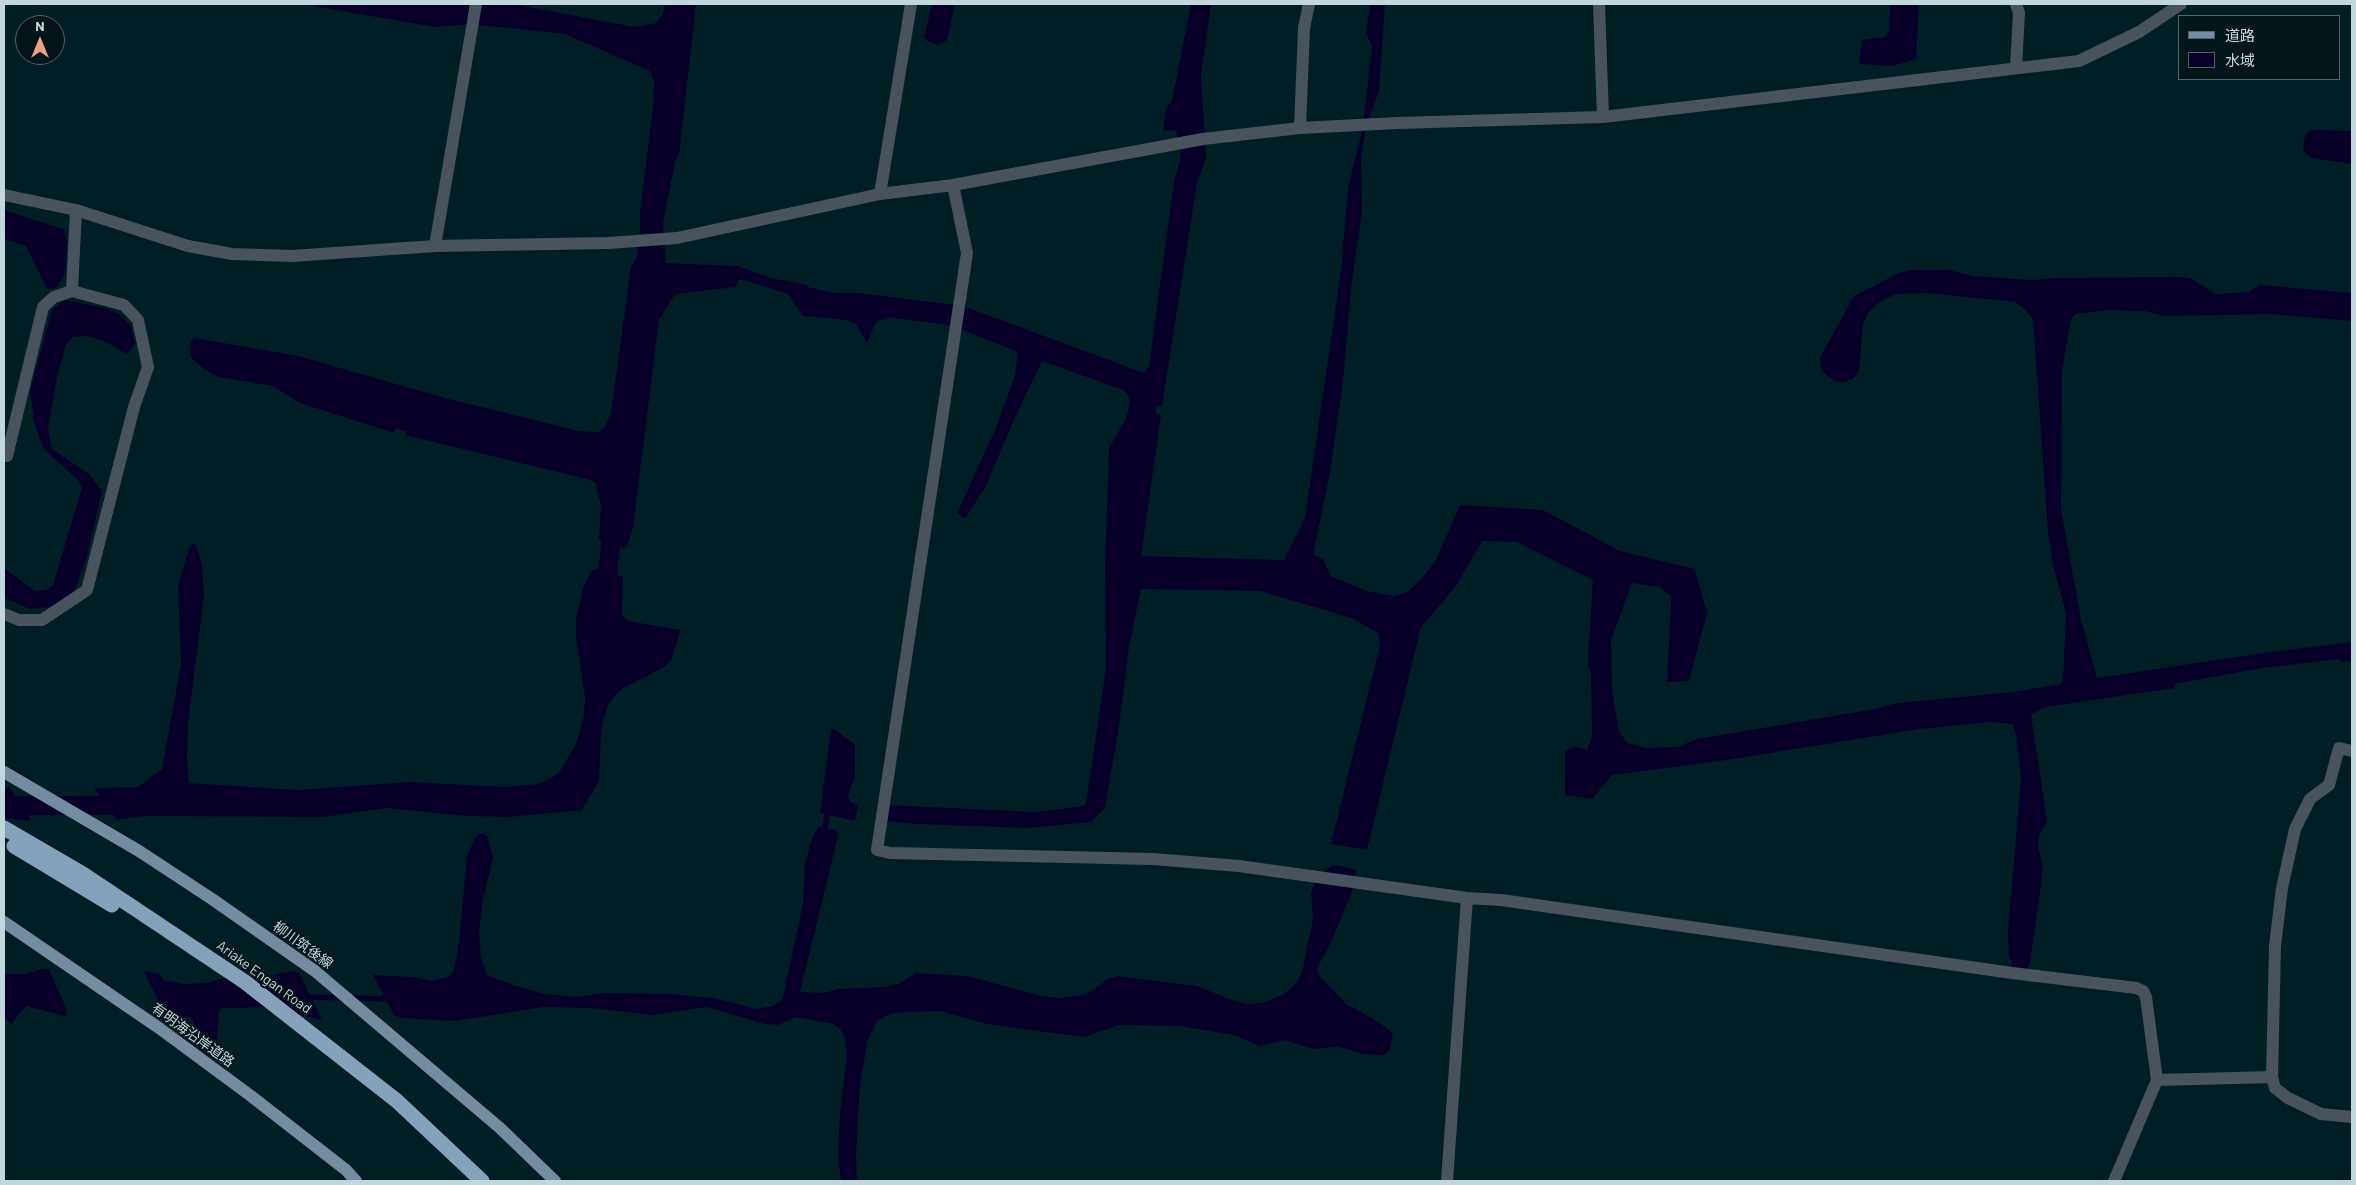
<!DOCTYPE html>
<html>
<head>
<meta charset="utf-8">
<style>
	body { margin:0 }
	#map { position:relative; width:2356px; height:1185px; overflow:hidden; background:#001f25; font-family:Barlow,"Noto Sans JP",sans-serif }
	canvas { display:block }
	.frame { position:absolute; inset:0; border:5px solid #c2d7dc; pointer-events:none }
	.legend { position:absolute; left:2178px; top:15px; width:162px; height:65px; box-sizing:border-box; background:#021519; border:1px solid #4f6367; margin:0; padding:6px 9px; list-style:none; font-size:15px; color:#c2d7dc }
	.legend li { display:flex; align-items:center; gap:10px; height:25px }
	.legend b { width:25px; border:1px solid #4f6367 }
	.north { position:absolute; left:15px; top:15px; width:50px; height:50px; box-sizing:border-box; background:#021519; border:1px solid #4f6367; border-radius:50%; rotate:0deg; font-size:14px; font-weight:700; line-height:20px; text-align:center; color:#c2d7dc }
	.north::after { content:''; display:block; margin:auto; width:18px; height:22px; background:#f39f84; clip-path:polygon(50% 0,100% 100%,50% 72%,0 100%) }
</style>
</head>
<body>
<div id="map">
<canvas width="2356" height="1185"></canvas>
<div class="frame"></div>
<ul class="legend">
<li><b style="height:6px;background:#758ba0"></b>道路</li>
<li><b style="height:14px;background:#080029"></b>水域</li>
</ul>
<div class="north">N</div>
</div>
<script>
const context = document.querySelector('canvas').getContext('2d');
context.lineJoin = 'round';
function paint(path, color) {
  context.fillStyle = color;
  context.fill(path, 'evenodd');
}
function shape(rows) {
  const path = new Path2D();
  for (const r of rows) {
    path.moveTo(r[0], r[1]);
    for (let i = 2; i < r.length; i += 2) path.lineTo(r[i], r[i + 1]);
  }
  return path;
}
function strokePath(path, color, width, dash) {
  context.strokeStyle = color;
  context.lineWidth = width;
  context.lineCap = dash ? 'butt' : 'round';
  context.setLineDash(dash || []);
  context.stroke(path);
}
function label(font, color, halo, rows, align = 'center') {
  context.font = font + ' Barlow,"Noto Sans JP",sans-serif';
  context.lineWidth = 4;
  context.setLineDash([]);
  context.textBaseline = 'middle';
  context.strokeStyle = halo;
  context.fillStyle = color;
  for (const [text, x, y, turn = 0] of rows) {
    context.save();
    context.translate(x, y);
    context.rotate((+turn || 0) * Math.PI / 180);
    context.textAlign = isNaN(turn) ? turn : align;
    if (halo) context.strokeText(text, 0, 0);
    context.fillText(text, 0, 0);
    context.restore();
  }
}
paint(shape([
	[301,4,513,4,634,27,656,23,663,14,665,4,696,4,679,155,675,161,663,224,666,263,737,266,771,278,807,285,808,287,834,293,858,293,963,306,1144,373,1149,366,1174,181,1181,157,1176,130,1163,131,1166,108,1172,101,1191,4,1211,4,1201,75,1206,158,1197,183,1162,406,1157,406,1155,413,1161,415,1141,556,1284,560,1305,518,1341,270,1348,188,1363,127,1372,46,1366,33,1370,4,1385,4,1379,91,1365,129,1361,161,1362,211,1351,288,1343,382,1330,472,1313,555,1323,559,1331,576,1366,591,1394,596,1407,592,1420,581,1436,560,1460,505,1543,510,1620,551,1695,569,1707,613,1689,681,1667,682,1671,602,1671,597,1660,587,1632,583,1611,640,1612,689,1619,731,1627,743,1645,748,1677,747,1697,739,1875,709,1897,703,2014,692,2060,684,2063,681,2066,613,2053,565,2048,532,2033,319,2025,309,2015,302,1928,293,1896,294,1878,303,1868,313,1863,324,1859,371,1853,379,1843,382,1834,381,1824,373,1821,368,1820,358,1854,296,1899,273,1913,270,1949,270,1973,276,2032,280,2055,278,2181,277,2190,278,2216,294,2248,292,2260,285,2352,293,2352,321,2272,314,2164,316,2145,311,2106,310,2076,314,2071,319,2062,371,2061,509,2081,619,2097,678,2263,653,2352,642,2352,661,2341,662,2339,659,2262,668,2174,684,2175,688,2045,707,2031,715,2047,821,2039,836,2038,846,2043,869,2030,963,2024,974,2010,973,2012,962,2009,955,2008,930,2021,779,2016,734,2012,724,1990,722,1919,729,1727,760,1612,775,1592,799,1565,795,1565,751,1575,746,1587,750,1592,737,1591,673,1588,666,1588,656,1593,580,1517,542,1482,541,1456,586,1421,627,1367,850,1331,844,1380,645,1378,633,1352,618,1260,591,1141,589,1129,647,1119,726,1105,808,1091,822,1029,828,918,824,885,821,886,805,1035,812,1084,806,1086,803,1106,668,1105,567,1109,448,1126,419,1130,402,1128,395,1123,390,1042,361,1012,424,986,486,965,519,957,513,996,428,1015,375,1018,352,950,325,887,317,876,322,867,343,856,324,847,320,803,316,788,294,742,279,739,280,736,287,675,294,659,320,633,527,627,547,623,548,613,543,603,543,599,539,601,506,596,484,591,480,405,435,407,431,395,428,394,433,300,403,273,386,219,377,205,370,190,357,191,341,195,338,298,356,441,397,579,431,598,432,604,428,611,413,631,267,637,256,640,229,640,213,653,107,654,82,650,71,565,34,470,24,435,27],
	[932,4,955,4,947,40,938,45,928,41,924,37],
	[1890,4,1919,4,1916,59,1892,66,1859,64,1862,40,1885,37,1889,30],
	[2312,130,2352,131,2352,164,2312,158,2306,154,2303,148,2304,139,2309,131],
	[4,210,62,229,65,232,67,242,66,265,64,276,56,288,49,289,46,287,26,246,4,239],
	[64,300,105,308,119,314,131,326,135,344,127,354,104,341,87,336,73,337,66,344,57,377,48,430,52,449,89,474,102,491,87,556,75,590,64,602,50,607,30,609,4,598,4,568,35,591,46,590,53,585,82,488,78,480,45,450,41,443,34,421,30,391,52,310],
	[193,543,196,545,202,565,204,596,188,723,187,759,189,783,297,790,410,782,506,787,538,784,552,778,560,771,576,744,584,716,585,697,576,635,576,619,583,588,592,570,611,565,616,575,623,576,622,615,628,621,681,630,671,660,666,666,624,688,617,693,607,707,601,732,599,781,582,810,509,817,467,816,386,808,323,817,143,816,117,820,94,788,138,787,162,769,181,664,178,585,189,549],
	[831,728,837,731,855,745,855,775,848,796,850,802,858,805,855,821,820,813],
	[9,787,30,818,29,821,4,818,4,788],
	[818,827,837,830,838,836,800,992,824,993,838,989,885,987,898,984,916,973,967,976,1042,996,1060,998,1082,995,1095,989,1109,978,1118,976,1197,986,1237,1002,1248,1004,1262,1003,1284,994,1296,983,1302,972,1313,919,1311,893,1315,883,1323,873,1331,866,1337,865,1356,870,1352,892,1329,947,1317,968,1317,973,1346,1004,1380,1023,1393,1033,1390,1050,1383,1055,1363,1054,1338,1046,1313,1049,1285,1040,1260,1046,1234,1035,1179,1026,1119,1025,1084,1037,987,1024,940,1011,903,1012,890,1014,877,1021,868,1039,860,1085,856,1155,857,1181,841,1181,838,1154,840,1113,847,1056,845,1038,841,1030,833,1024,796,1017,778,1025,765,1024,707,1007,652,1015,592,1008,543,1007,455,1021,401,1018,394,1015,373,975,412,977,431,981,448,977,454,971,459,942,467,856,474,840,478,834,484,834,488,837,493,858,483,900,479,932,481,957,487,975,513,985,545,994,576,997,604,993,669,994,714,998,756,1009,773,1006,782,1000,784,993,803,903,805,863,813,836],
	[44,969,49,969,67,1010,66,1016,26,1006,11,1024,4,1017,4,974,24,974],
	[144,971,160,974,164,980,184,984,207,983,228,977,262,980,280,973,294,971,299,973,322,1020,300,1015,282,1007,222,1008,219,1011,217,1041,194,1026,192,1017,166,1017]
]), '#080029');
strokePath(shape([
	[824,834,828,809],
	[304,997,392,999]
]), '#080029', 5.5);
strokePath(shape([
	[606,591,613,519],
	[4,806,130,805]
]), '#080029', 19);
strokePath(shape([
	[1599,4,1603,117],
	[2016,68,2019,13,2016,4],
	[1300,128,1304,28,1309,4],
	[953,185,967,253,877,850,890,853,1153,859,1239,866,1467,898,1501,900,2012,973,2136,988,2143,991,2146,997,2157,1080,2114,1181],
	[880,194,911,4],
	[4,195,76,210,188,246,232,254,292,256,435,246,608,243,677,238,880,194,953,185,1203,139,1300,128,1397,123,1603,117,2079,61,2139,32,2181,4],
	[435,246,476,4],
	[7,456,43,307,54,297,72,291],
	[4,614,19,620,42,620,87,590,134,407,148,367,138,320,124,305,72,291,76,210],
	[2352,751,2339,748,2329,785,2310,799,2295,829,2282,888,2275,946,2272,1077,2275,1088,2288,1098,2321,1114,2352,1117],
	[2157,1080,2272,1077],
	[1447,1181,1467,898]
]), '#48535d', 12);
strokePath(shape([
	[4,772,139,851,212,899,315,971,500,1128,555,1181],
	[4,922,159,1028,251,1096,346,1170,356,1181]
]), '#758ba0', 12);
strokePath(shape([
	[4,828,83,874,245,982,397,1101,482,1181],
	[14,846,112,905]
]), '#86a1ba', 15);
label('14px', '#c2d7dc', '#021519', [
	["柳川筑後線",303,945,36],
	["Ariake Engan Road",264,977,36],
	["有明海沿岸道路",193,1035,36]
]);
</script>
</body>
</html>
